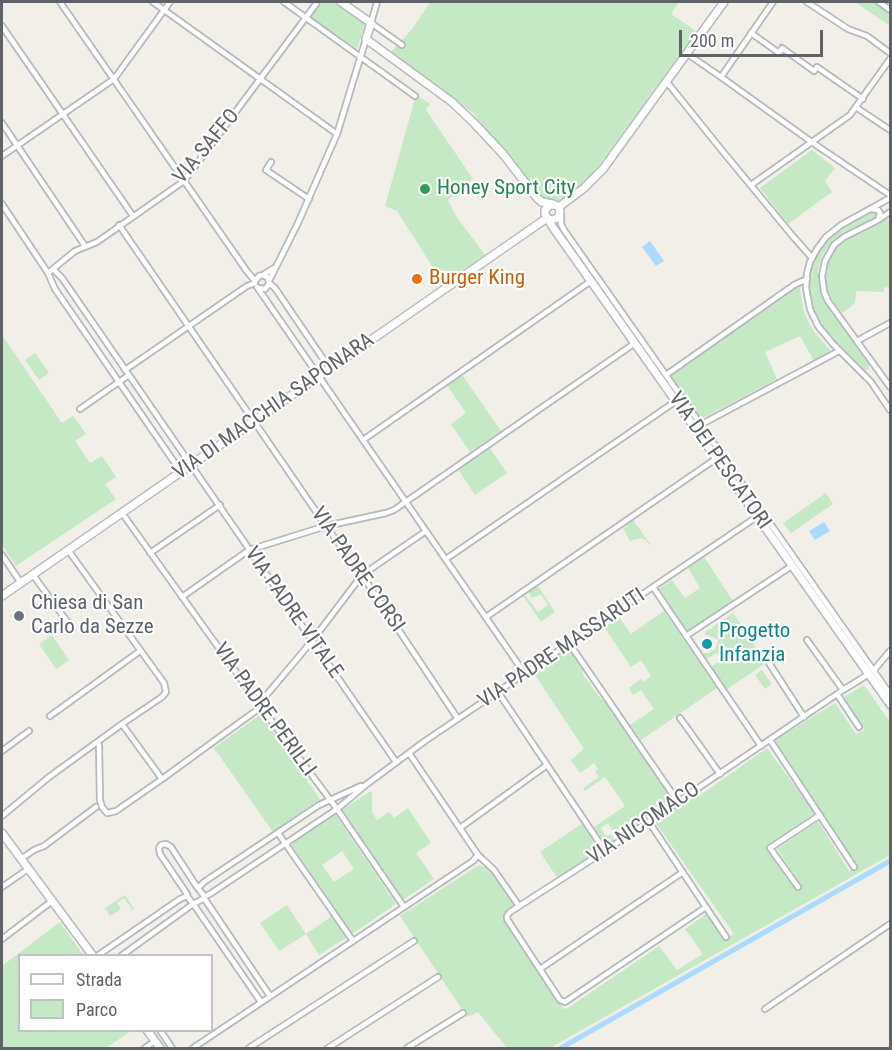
<!DOCTYPE html>
<html>
<head>
<meta charset="utf-8">
<style>
	body { margin:0 }
	#map { position:relative; width:892px; height:1050px; overflow:hidden; background:#f1efe8; font-family:"Roboto Condensed",sans-serif }
	canvas { display:block }
	.frame { position:absolute; inset:0; border:3px solid #5f6368; pointer-events:none }
	.legend { position:absolute; left:18px; top:954px; width:195px; height:78px; box-sizing:border-box; background:#fff; border:2px solid #bfc1c3; margin:0; padding:8px 10px; list-style:none; font-size:18px; color:#5f6368 }
	.legend li { display:flex; align-items:center; gap:12px; height:30px }
	.legend b { width:30px; border:2px solid #bfc1c3 }
	.scale { position:absolute; left:679px; top:30px; width:144px; height:27px; box-sizing:border-box; border:3px solid #5f6368; border-top:0; padding-left:8px; font-size:18px; line-height:21px; white-space:nowrap; color:#5f6368; -webkit-text-stroke:4px #fff; paint-order:stroke }
</style>
</head>
<body>
<div id="map">
<canvas width="892" height="1050"></canvas>
<div class="frame"></div>
<ul class="legend">
<li><b style="height:8px;background:#fff"></b>Strada</li>
<li><b style="height:16px;background:#c5e8c5"></b>Parco</li>
</ul>
<div class="scale">200 m</div>
</div>
<script>
const context = document.querySelector('canvas').getContext('2d');
context.lineJoin = 'round';
function paint(path, color) {
  context.fillStyle = color;
  context.fill(path, 'evenodd');
}
function shape(rows) {
  const path = new Path2D();
  for (const r of rows) {
    path.moveTo(r[0], r[1]);
    for (let i = 2; i < r.length; i += 2) path.lineTo(r[i], r[i + 1]);
  }
  return path;
}
function strokePath(path, color, width, dash) {
  context.strokeStyle = color;
  context.lineWidth = width;
  context.lineCap = dash ? 'butt' : 'round';
  context.setLineDash(dash || []);
  context.stroke(path);
}
function label(font, color, halo, rows, align = 'center') {
  context.font = font + ' "Roboto Condensed",sans-serif';
  context.lineWidth = 4.5;
  context.setLineDash([]);
  context.textBaseline = 'middle';
  context.strokeStyle = halo;
  context.fillStyle = color;
  for (const [text, x, y, turn = 0] of rows) {
    context.save();
    context.translate(x, y);
    context.rotate((+turn || 0) * Math.PI / 180);
    context.textAlign = isNaN(turn) ? turn : align;
    if (halo) context.strokeText(text, 0, 0);
    context.fillText(text, 0, 0);
    context.restore();
  }
}
paint(shape([
	[319,2,333,2,365,24,357,49,309,16],
	[430,2,679,2,671,14,693,29,696,32,594,172,564,200,561,202,545,201,539,197,473,113,391,52,413,28],
	[855,2,874,2,890,13,890,26],
	[416,95,430,104,426,110,473,179,448,200,456,216,485,255,443,283,397,211,385,206],
	[812,150,835,168,825,181,832,192,788,224,760,188],
	[874,210,878,213,876,218,837,238,827,248,822,256,818,269,820,290,825,301,869,362,869,369,864,371,861,369,838,347,816,322,812,312,808,294,808,275,810,266,823,243,843,226],
	[886,218,890,223,890,288,884,287,884,292,856,291,855,302,851,307,842,313,829,295,825,286,824,277,827,258,837,245,846,238],
	[799,284,804,312,809,323,815,333,832,352,814,361,800,336,765,352,777,379,701,419,669,375],
	[2,335,62,423,73,416,86,434,75,441,90,463,102,456,116,477,105,484,116,499,16,566,2,545],
	[35,353,49,373,39,380,25,360],
	[462,375,501,431,470,452,451,424,466,413,447,385],
	[489,447,507,473,475,495,458,469],
	[826,493,833,504,791,533,783,523],
	[633,520,650,544,649,545,646,540,641,538,630,541,623,528],
	[704,557,733,601,688,632,659,589,672,580,685,598,700,588,688,568],
	[538,586,555,612,541,622,523,596,525,595,538,612,548,605,541,594,532,598,528,592],
	[664,611,717,688,641,740,630,725,654,709,641,690,633,695,629,688,641,679,643,682,651,676,641,660,631,667,604,627,619,617,631,634],
	[733,613,766,663,726,690,711,667,721,660,716,653,706,660,702,655,706,652,707,654,715,649,719,640,705,634,706,631,710,629,713,629,727,651,724,653,726,657,730,654,712,627],
	[52,635,69,660,56,669,39,644],
	[569,647,585,670,582,673,601,699,604,698,674,802,621,836,619,834,616,835,608,823,601,828,606,837,611,834,615,841,607,847,594,827,625,806,605,777,585,791,583,788,599,777,595,771,598,769,594,763,580,773,571,760,584,749,533,672],
	[762,670,772,684,765,689,755,675],
	[864,685,890,722,890,855,550,1048,507,1048,478,1012,467,1017,400,916,479,865,490,869,515,904,515,907,502,918,564,1009,568,1008,659,946,677,970,703,954,685,929,706,914,725,939,734,934,653,819,699,796,767,748,815,813,766,847,797,890,802,887,777,849,818,821,849,871,858,867,775,740,835,703,856,734,865,730,844,697],
	[261,714,320,799,273,832,214,748],
	[371,791,372,793,372,812,377,820,389,812,394,818,408,808,431,843,416,853,434,879,401,901,341,810],
	[335,814,396,904,352,934,291,844],
	[342,851,354,869,334,882,322,865],
	[583,823,601,850,558,879,540,852],
	[125,895,134,909,131,911,132,909,124,898,117,903,121,909,110,916,105,908],
	[287,905,306,934,332,916,346,938,319,955,306,934,279,951,260,923],
	[60,922,83,955,20,956,20,1030,131,1031,106,1048,2,1048,2,966]
]), '#c5e8c5');
paint(shape([
	[650,241,664,261,656,266,642,247],
	[824,522,830,531,815,540,809,531]
]), '#aadaff');
strokePath(shape([
	[745,504,865,674],
	[867,678,890,711]
]), '#aadaff', 1.5);
strokePath(shape([
	[561,1048,890,861]
]), '#aadaff', 5);
const street = shape([
	[60,2,246,270,255,281],
	[153,2,337,134],
	[284,2,415,96],
	[377,2,371,23,402,45],
	[807,2,848,29,867,36,890,53],
	[879,2,890,10],
	[2,26,133,216],
	[751,33,779,53,782,48,814,71,817,67,863,99],
	[686,53,721,77,813,143,890,195],
	[721,77,773,2],
	[666,81,724,153,791,234,812,258],
	[857,108,890,130],
	[2,123,85,246],
	[2,156,114,79,170,2],
	[271,162,266,170,309,199],
	[751,185,850,115,890,59],
	[890,198,841,225,826,237,817,249,810,262,807,273,806,288,810,309,818,326,833,344,871,382,890,410],
	[2,204,48,273,55,289,181,472],
	[871,209,878,210,880,213,878,220],
	[890,212,878,220,844,237,834,245,825,261,822,276,824,292,828,301,890,387],
	[561,215,561,224,564,230,890,694],
	[119,225,326,526,362,575,458,719],
	[53,269,62,278,396,762],
	[48,273,75,251,97,242,184,181,316,4],
	[255,281,259,276,263,275,274,268],
	[269,281,298,223,337,134,366,39],
	[269,283,275,288,330,369],
	[257,287,525,674],
	[258,288,265,289,269,284,268,278,263,275],
	[857,341,890,323],
	[125,370,247,286,255,283],
	[666,375,794,285,807,279],
	[80,409,129,375],
	[700,425,839,351],
	[363,440,591,281],
	[122,513,259,704,337,809,404,907],
	[150,553,220,505],
	[2,555,21,583],
	[446,559,676,401],
	[33,575,72,628],
	[653,587,761,746],
	[182,597,249,550,326,526,386,513,394,510,635,343],
	[486,617,717,458],
	[686,636,793,565],
	[807,640,843,690],
	[569,643,678,802],
	[769,663,804,717],
	[874,670,890,651],
	[498,692,605,851],
	[837,694,859,727],
	[259,704,312,641,362,575,426,531],
	[50,716,140,651],
	[680,718,720,774],
	[122,724,162,779,261,707],
	[770,740,854,867],
	[99,745,100,800,102,807,107,813,116,811,162,779],
	[2,751,29,731],
	[409,753,478,855,494,870,519,906],
	[2,816,49,777,122,724,162,697,166,692,164,683,68,550],
	[649,822,726,937],
	[460,828,547,765],
	[278,833,353,941],
	[21,859,34,850,44,846,96,807],
	[2,887,28,869],
	[798,887,770,848,820,815],
	[198,888,204,882,319,805,361,786],
	[187,894,160,854,159,848,161,845,166,844,171,847,197,887],
	[187,896,193,904,203,899,204,896,198,888],
	[204,897,210,894,337,809,367,784,425,741,758,516],
	[204,898,270,996],
	[194,905,261,1002],
	[706,907,565,1002,560,1000,507,919,507,916,510,912,605,851,843,690,869,674],
	[2,939,52,901],
	[97,956,180,899,187,896],
	[121,956,193,904],
	[540,969,683,872],
	[765,1009,890,924],
	[160,1030,172,1048],
	[145,1048,155,1041],
	[193,1048,473,861,478,855],
	[249,1048,414,941],
	[328,1048,438,977],
	[407,1048,463,1013]
]);
const secondary = shape([
	[341,2,371,23,366,39,452,102,474,123,503,154,537,198,542,202,553,204],
	[559,207,555,205,550,205,545,210,545,214,552,226,890,704],
	[559,207,584,188,603,169,724,2],
	[547,218,551,220,558,218,560,212,559,207],
	[2,596,547,218],
	[2,833,93,956],
	[147,1030,160,1048]
]);
strokePath(street, '#b5b8bc', 8);
strokePath(secondary, '#b6babf', 10);
strokePath(street, '#fff', 4.5);
strokePath(secondary, '#fff', 7);
for (const [x, y, r, color] of [
	[425,189,6,"#2e9e5b"],
	[417,279,6,"#e8710a"],
	[19,616,6,"#6b7280"],
	[707,644,6,"#0f9aa8"]
]) {
  const dot = new Path2D();
  dot.arc(x, y, r, 0, 2 * Math.PI);
  context.fillStyle = color;
  context.fill(dot);
  strokePath(dot, '#fff', 2);
}
label('21px', '#5f6368', '#fff', [
	["VIA SAFFO",207,147,-50],
	["VIA DI MACCHIA SAPONARA",274,407,-35],
	["VIA DEI PESCATORI",719,461,55],
	["VIA PADRE CORSI",357,570,55],
	["VIA PADRE VITALE",293,613,55],
	["VIA PADRE MASSARUTI",562,649,-34],
	["VIA PADRE PERILLI",264,710,54],
	["VIA NICOMACO",644,824,-34]
]);
label('21px', '#27864d', '#fff', [
	["Honey Sport City",437,189]
], 'left');
label('21px', '#c56008', '#fff', [
	["Burger King",429,279]
], 'left');
label('21px', '#5b616d', '#fff', [
	["Chiesa di San",31,604],
	["Carlo da Sezze",31,628]
], 'left');
label('21px', '#0d838f', '#fff', [
	["Progetto",719,632],
	["Infanzia",719,656]
], 'left');
</script>
</body>
</html>
